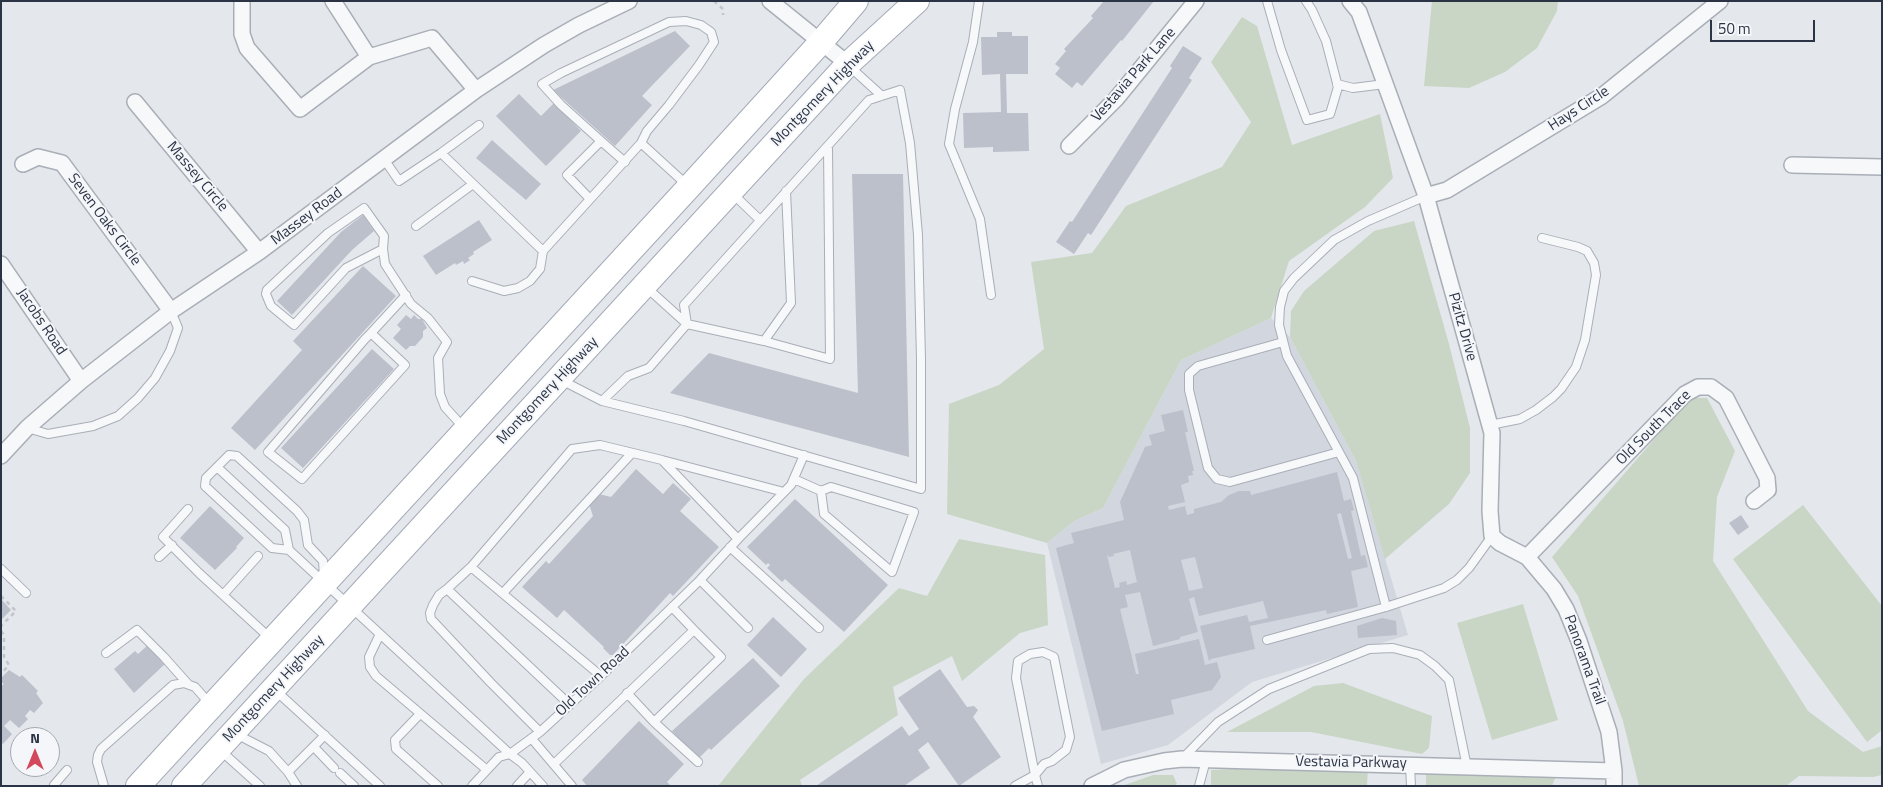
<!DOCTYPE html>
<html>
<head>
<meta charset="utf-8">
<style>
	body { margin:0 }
	#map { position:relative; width:1883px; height:787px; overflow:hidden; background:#e4e7ec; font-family:"Titillium Web",sans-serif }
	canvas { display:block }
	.frame { position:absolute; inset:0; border:2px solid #2b3445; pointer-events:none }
	.north { position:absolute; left:10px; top:727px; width:50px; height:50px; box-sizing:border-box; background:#f4f6f9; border:1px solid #a4a8b1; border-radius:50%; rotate:0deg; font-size:14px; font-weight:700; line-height:20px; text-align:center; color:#2b3445 }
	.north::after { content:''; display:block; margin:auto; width:18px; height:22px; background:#d1495b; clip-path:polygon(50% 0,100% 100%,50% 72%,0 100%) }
	.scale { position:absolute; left:1710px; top:20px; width:105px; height:22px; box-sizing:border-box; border:2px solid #2b3445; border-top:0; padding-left:6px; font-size:15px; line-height:18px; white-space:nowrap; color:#2b3445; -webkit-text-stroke:4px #f4f6f9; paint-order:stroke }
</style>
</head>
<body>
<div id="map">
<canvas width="1883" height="787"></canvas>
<div class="frame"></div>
<div class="north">N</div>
<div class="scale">50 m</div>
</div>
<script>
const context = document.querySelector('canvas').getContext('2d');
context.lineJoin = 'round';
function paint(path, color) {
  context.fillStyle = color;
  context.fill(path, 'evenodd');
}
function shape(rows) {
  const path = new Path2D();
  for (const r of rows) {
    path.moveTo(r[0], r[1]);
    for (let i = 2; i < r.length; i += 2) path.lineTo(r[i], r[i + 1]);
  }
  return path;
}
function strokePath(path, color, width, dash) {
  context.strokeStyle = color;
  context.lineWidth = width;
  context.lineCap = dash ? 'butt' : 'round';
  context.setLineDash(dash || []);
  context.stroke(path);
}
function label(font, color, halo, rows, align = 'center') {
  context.font = font + ' "Titillium Web",sans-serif';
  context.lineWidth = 4;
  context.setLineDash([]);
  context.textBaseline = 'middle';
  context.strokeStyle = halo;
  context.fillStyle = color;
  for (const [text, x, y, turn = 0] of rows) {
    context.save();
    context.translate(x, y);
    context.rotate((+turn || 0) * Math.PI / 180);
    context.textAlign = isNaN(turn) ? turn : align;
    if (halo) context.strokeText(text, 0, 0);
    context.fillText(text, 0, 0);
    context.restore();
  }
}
paint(shape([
	[1271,318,1290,337,1356,461,1408,635,1252,682,1168,745,1101,764,1047,543,1074,521,1103,508,1181,360]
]), '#d2d6de');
paint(shape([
	[1432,1,1558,1,1557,11,1537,48,1505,72,1469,88,1424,86],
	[1242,17,1257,26,1292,145,1380,114,1393,178,1365,207,1289,261,1271,318,1181,360,1103,508,1074,521,1047,543,947,514,949,404,999,385,1044,349,1031,262,1092,253,1126,206,1222,167,1251,122,1211,62],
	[1414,221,1449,344,1470,428,1470,473,1449,504,1385,559,1356,461,1290,337,1291,311,1304,291,1374,231],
	[1690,398,1707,398,1735,451,1717,497,1713,561,1808,711,1863,752,1882,746,1882,775,1873,777,1799,776,1786,786,1639,786,1623,721,1578,596,1552,557],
	[1803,505,1882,606,1882,730,1867,742,1733,559],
	[959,539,1045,555,1048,625,1020,633,962,681,952,656,893,687,898,715,800,780,802,786,718,786,804,679,899,588,927,596],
	[1523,604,1558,720,1492,740,1457,623],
	[1343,683,1432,716,1429,748,1422,754,1311,732,1227,732,1314,686],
	[1271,767,1368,768,1367,786,1211,786,1211,770],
	[1426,773,1555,778,1552,786,1426,786],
	[1153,775,1173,775,1177,784,1174,786,1122,786]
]), '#c9d6c5');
paint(shape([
	[1104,1,1154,1,1122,41,1121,40,1082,86,1077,82,1072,88,1055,74,1060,68,1055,64,1066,51,1064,49,1093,18,1091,16],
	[675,31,690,46,642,96,652,105,615,146,553,90],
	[997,32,1012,32,1012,36,1028,36,1028,74,1006,74,1007,113,1028,113,1029,151,993,152,993,147,964,148,963,113,1001,112,1000,74,982,75,981,37,997,37],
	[1183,46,1202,58,1189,78,1192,80,1091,235,1088,233,1074,254,1056,242,1070,221,1072,222,1172,68,1170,66],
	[519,94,541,116,554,103,581,131,546,166,496,116],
	[492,140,541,184,526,200,476,158],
	[852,174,903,174,909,457,670,393,709,353,858,393],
	[363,215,374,231,352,250,292,315,277,301,341,232],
	[479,220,492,240,473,252,474,254,468,258,470,260,464,264,463,261,456,265,455,263,436,275,423,256],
	[363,266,396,296,255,450,231,428,302,350,293,341],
	[406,315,411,319,414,315,418,319,422,319,427,328,423,331,423,337,415,346,410,346,406,350,393,338,401,329,397,325],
	[372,349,394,369,303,468,281,448],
	[1183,410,1188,432,1185,432,1194,471,1192,471,1193,475,1188,476,1189,482,1181,485,1185,502,1168,506,1169,510,1185,506,1187,515,1194,513,1194,509,1221,502,1229,495,1239,491,1250,491,1251,495,1337,472,1344,501,1351,499,1354,510,1351,511,1361,556,1365,555,1368,567,1351,571,1358,607,1327,614,1326,610,1250,626,1255,649,1211,659,1209,661,1200,626,1247,615,1249,622,1268,618,1263,601,1199,616,1194,597,1189,599,1198,632,1180,637,1180,639,1153,646,1140,592,1125,595,1128,607,1120,609,1136,674,1139,674,1135,654,1199,639,1205,665,1217,662,1221,677,1212,690,1171,700,1174,714,1102,731,1056,548,1074,543,1071,533,1124,520,1120,502,1145,447,1152,445,1149,435,1165,431,1161,415],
	[1341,513,1352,558,1348,559,1337,514],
	[1130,550,1137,582,1127,585,1126,581,1119,583,1120,587,1115,588,1107,555,1109,557,1114,556,1113,554],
	[1195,557,1203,588,1189,591,1181,560],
	[636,469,663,494,673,483,691,499,680,511,719,547,673,596,670,593,613,655,610,655,603,648,604,647,564,610,557,618,522,587,546,561,549,564,593,516,589,504,599,494,611,497],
	[795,499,888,585,844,632,785,579,782,582,767,568,770,565,768,563,766,565,747,547],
	[210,506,244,538,236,547,237,548,215,570,180,538],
	[1741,515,1749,527,1738,535,1729,523],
	[1,599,11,610,1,620],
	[773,617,807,649,781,677,747,645],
	[1382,618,1396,621,1397,635,1358,638,1357,626],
	[148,645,165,664,134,693,114,669,135,651,138,654],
	[753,658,780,686,711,750,709,748,698,759,672,731],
	[940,669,967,707,974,706,978,710,973,717,1001,757,959,786,928,742,918,750,930,768,904,786,816,786,902,726,909,736,919,729,898,698],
	[9,670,20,677,22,675,38,691,36,693,43,703,34,713,30,710,25,716,28,719,19,728,10,720,4,726,12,734,3,744,1,742,1,686,4,684,1,682,1,678],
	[639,721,684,764,667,782,671,786,587,786,582,780]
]), '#bbc0ca');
const lane = shape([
	[979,1,973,42,955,109,949,144,980,219,991,295],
	[1267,1,1281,50,1307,120,1330,114,1338,87,1326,41,1312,10,1306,1],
	[849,66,882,96],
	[1337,84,1353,88,1385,84],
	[641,143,688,186],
	[441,153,479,125],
	[384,159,399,181,441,153,543,251],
	[733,194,760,220],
	[590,199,567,175,601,141,625,162],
	[416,226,473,184],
	[383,249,346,268,294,325,271,306,266,294,267,290,328,233,364,208,384,236,383,249,385,264,411,304,428,318,447,342,438,358,440,394,445,407,464,428],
	[472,281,504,291,518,288,530,281,540,269,543,251,641,143,647,131,669,105,699,65,714,42,711,32,701,25,686,21,669,22,561,73,542,84,561,105,601,141],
	[646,287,687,324,764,341,791,303,786,191],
	[371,333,405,365,302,479,268,452,365,339,371,333,406,295],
	[764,341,830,359,828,146],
	[1283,342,1198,366,1189,374,1189,390,1208,468,1217,479,1230,482,1339,452],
	[561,380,602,401,684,421,921,489,921,359,918,235,910,143,900,90,869,100,684,305,687,324,649,368,628,376,602,401],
	[1490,425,1520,419,1536,410,1553,397,1561,389,1576,367,1585,340,1596,275,1594,263,1587,251,1578,247,1542,238],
	[27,428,48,434,93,426,118,416,138,398,155,378,170,351,178,328,171,311],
	[217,467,285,530,289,550,510,754,522,763,543,786],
	[794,479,821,491,824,514,892,572,914,512,831,487,821,491],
	[188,509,163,537,199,573,271,639],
	[738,539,662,460,784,492],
	[730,547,819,628],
	[289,550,272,548,205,486,206,478,229,455,237,456,297,511,304,520,308,545,323,561,324,577],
	[159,557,172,545],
	[471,567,447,589,570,705],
	[1,569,26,593],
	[700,580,748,628],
	[447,589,439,595,433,605,430,613,431,619,491,683,540,732],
	[503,593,631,454],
	[223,595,258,556],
	[1386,607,1353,478,1287,356,1279,325,1280,307,1284,291,1294,278,1334,240,1368,221,1426,196],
	[380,634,369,657,370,667,376,676,487,770],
	[1267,640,1386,607,1444,588,1457,580,1469,568,1492,536],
	[106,653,137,630,164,657,188,684],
	[601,676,471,567,572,449,600,445,662,460],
	[275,690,380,786],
	[627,693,654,722,721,657,694,630],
	[420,714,395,740,396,749,438,786],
	[654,722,698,762],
	[236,734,269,751,288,772,325,735],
	[532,739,572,786],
	[314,747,334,768],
	[220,750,260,786],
	[1183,758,1218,722,1269,689,1369,649,1393,648,1420,655,1435,666,1449,680,1467,767],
	[554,764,694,630,672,607],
	[1410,765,1411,786],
	[288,772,297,786],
	[340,773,354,786],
	[55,786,54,785,67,770],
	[104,786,97,762,98,755,101,749,173,685,184,683,195,687,210,704],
	[472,786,499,757,510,754,540,732,601,676,700,580,738,539,791,485,804,455],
	[517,786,530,772],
	[1015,786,1035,775,1044,764,1052,761,1066,750,1070,737,1054,657,1043,652,1030,654,1018,661,1016,678,1035,775,1038,786],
	[1199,786,1206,760]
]);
const street = shape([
	[242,1,242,34,247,48,300,109,369,57,432,38,476,90],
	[333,1,369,57],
	[770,1,848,64],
	[1350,1,1359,12,1426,196,1492,433,1490,511,1492,536,1500,543,1527,557,1554,589,1566,609,1579,641,1609,732,1614,771,1614,786],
	[135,102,259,252],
	[1069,146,1116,99,1196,1],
	[23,164,38,157,62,163,171,311],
	[1792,165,1882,167],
	[1426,196,1447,190,1602,96,1720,1],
	[1,264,81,381],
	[1,456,27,428,81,381,171,311,259,252,476,90,544,45,579,25,629,1],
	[1527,557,1685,394,1698,387,1711,387,1726,398,1767,478,1768,490,1754,501],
	[1092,786,1124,770,1164,761,1182,759,1614,771]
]);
const primary = shape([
	[138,786,689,187,821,42,856,1],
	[184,786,848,64,917,1]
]);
strokePath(lane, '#a9aeb7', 10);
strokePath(street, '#a9aeb7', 18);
strokePath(primary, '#a3abb8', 26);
strokePath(shape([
	[714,1,723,9,723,15],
	[1,596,16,611,1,626],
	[1,631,4,635,4,657,9,665,1,674]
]), '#c2c5cb', 2.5, [4, 4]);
strokePath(lane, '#f7f8fa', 8);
strokePath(street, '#f7f8fa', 15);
strokePath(primary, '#fff', 24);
label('15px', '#2b3445', '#f4f6f9', [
	["Vestavia Park Lane",1134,75,-49],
	["Montgomery Highway",823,94,-46],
	["Hays Circle",1579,109,-33],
	["Massey Circle",197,177,50],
	["Massey Road",307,217,-37],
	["Seven Oaks Circle",104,220,53],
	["Jacobs Road",41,322,56],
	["Pizitz Drive",1462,327,74],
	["Montgomery Highway",548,391,-47],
	["Old South Trace",1654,428,-45],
	["Panorama Trail",1584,660,70],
	["Old Town Road",593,682,-43],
	["Montgomery Highway",274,689,-47],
	["Vestavia Parkway",1351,763,1]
]);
</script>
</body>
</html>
